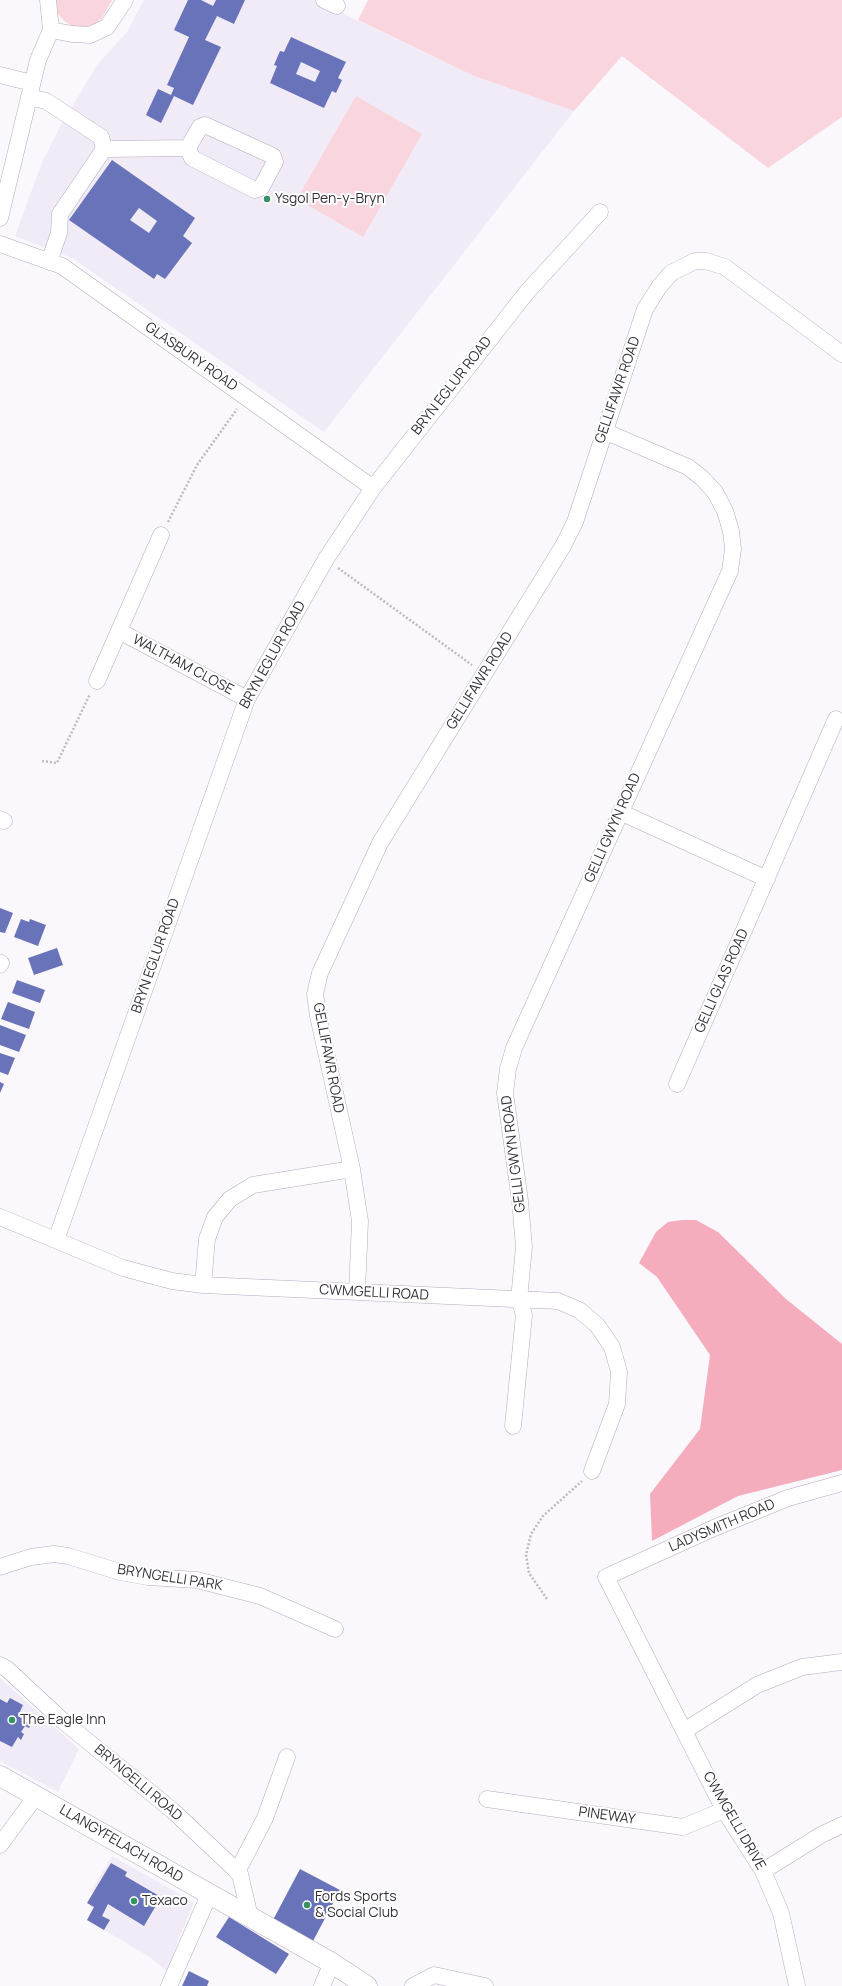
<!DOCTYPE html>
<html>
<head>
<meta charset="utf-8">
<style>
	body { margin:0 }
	canvas { display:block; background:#faf8fd }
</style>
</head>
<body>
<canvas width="842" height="1986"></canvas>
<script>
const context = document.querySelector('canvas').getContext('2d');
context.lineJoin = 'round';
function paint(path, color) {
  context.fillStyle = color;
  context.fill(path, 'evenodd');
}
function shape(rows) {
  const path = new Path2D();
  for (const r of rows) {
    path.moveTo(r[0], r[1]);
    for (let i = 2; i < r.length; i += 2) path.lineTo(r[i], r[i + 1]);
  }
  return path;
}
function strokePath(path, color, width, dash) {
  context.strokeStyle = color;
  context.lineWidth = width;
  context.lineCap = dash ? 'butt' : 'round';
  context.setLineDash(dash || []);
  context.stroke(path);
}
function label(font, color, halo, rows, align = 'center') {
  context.font = font + ' Manrope,sans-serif';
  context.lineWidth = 4;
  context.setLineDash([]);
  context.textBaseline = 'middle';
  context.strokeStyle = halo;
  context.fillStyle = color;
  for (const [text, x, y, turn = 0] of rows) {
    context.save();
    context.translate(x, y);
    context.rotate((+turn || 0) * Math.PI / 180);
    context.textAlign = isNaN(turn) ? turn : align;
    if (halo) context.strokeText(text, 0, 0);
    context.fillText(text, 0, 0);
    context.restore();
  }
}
paint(shape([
	[144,0,315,0,474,76,574,111,324,432,72,258,15,236,42,162,60,127,97,65,127,32],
	[0,1678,79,1749,58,1792,0,1761],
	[112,1856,194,1902,177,1943,169,1973,150,1957,87,1920,94,1908,87,1903,94,1892,91,1891]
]), '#f1ebf7');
paint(shape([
	[56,0,112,0,102,18,97,23,85,27,72,26,64,21,58,14],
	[368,0,842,0,842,117,768,168,622,56,574,111,474,76,358,20],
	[356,96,422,134,363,237,297,199]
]), '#f9d6de');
paint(shape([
	[682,1220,696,1220,718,1232,786,1299,842,1344,842,1470,738,1496,652,1541,650,1494,700,1429,710,1355,657,1277,639,1263,656,1232,668,1222]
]), '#f5adbe');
paint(shape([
	[188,0,201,0,213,6,216,0,245,0,234,24,217,16,205,40,221,47,193,105,174,96,161,123,146,115,158,89,171,95,174,88,167,85,189,37,174,30],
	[291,37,346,62,338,78,342,80,336,93,332,91,324,108,270,83,277,66,274,65,280,51,284,52],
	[301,62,320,71,315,82,296,74],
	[112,160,195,218,183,236,192,243,165,279,157,274,154,279,69,220],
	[139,208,157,221,149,233,130,220],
	[0,908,13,913,5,933,0,932],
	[21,919,29,922,30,919,46,925,38,946,14,937],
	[57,948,63,965,34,975,28,958],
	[17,980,45,990,40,1003,12,993],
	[8,1002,35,1012,29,1029,1,1019],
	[0,1025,26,1035,19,1052,0,1045],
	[0,1053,15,1058,8,1075,0,1072],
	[0,1082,4,1084,0,1093],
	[10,1698,23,1705,18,1716,31,1724,29,1728,25,1726,21,1732,24,1734,21,1740,18,1737,12,1747,0,1741,0,1699,7,1703],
	[111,1863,127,1872,125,1876,161,1897,144,1926,108,1904,102,1916,110,1920,104,1930,87,1920,94,1907,87,1903],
	[300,1869,340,1890,313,1941,273,1920],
	[229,1917,289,1954,276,1974,216,1937],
	[189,1971,209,1981,207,1986,182,1986]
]), '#6973b9');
const minor = shape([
	[324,0,337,6],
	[51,30,72,34,90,35,107,27,125,0],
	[0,75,32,83],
	[29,97,46,101,101,137,104,149,60,214,59,233,49,262],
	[104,149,188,148,200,127,205,125,273,156,275,162,261,188,255,190,192,158,188,148],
	[0,218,38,60,51,30,48,0],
	[0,244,62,266,373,488],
	[119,631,247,699],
	[97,681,161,535],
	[620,812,767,879],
	[0,819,4,821],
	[0,965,1,963],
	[677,1084,836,719],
	[0,1217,123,1268,172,1281,203,1285,558,1301,579,1310,597,1325,612,1347,619,1372,617,1404,592,1471],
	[56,1240,247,699,326,559,373,488,527,292,600,212],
	[203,1285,207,1239,215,1217,230,1199,253,1185,352,1169],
	[357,1292,360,1221,352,1169,318,1016,315,994,320,973,380,843,563,546,575,522,645,309,659,287,671,273,695,261,706,261,725,267,842,354],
	[513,1426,524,1315,519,1299,524,1247,520,1201,505,1093,508,1069,514,1048,730,571,733,549,731,531,725,511,715,492,702,478,688,467,604,431],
	[0,1567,31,1557,54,1554,68,1556,120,1572,148,1577,197,1580,260,1596,335,1629],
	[0,1665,7,1669,63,1721,172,1810,240,1874,250,1917],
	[684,1731,757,1685,802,1667,842,1662],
	[487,1799,683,1827,724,1810],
	[0,1845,36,1796],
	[763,1871,821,1835,842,1825],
	[237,1872,265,1818,287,1757],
	[169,1986,209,1895],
	[322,1986,332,1963],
	[413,1986,434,1975,485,1986],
	[797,1986,781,1913,763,1871,724,1810,606,1577,714,1528,788,1498,842,1483]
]);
const major = shape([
	[0,1776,332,1963,367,1986]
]);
strokePath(minor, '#b4aac0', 17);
strokePath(major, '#b4aac0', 21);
strokePath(shape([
	[168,522,197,465,237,409],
	[338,568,472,665],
	[42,761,57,763,90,694],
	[547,1599,529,1573,526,1555,531,1534,543,1516,582,1481]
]), '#bdbbc1', 2.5, [2, 2]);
strokePath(minor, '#fff', 16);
strokePath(major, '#fff', 20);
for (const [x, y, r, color] of [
	[267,199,4,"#379167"],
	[12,1720,4,"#379167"],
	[134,1901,4,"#379167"],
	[307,1905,4,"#379167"]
]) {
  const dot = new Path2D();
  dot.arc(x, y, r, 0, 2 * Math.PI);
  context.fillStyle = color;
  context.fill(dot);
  strokePath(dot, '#fff', 1.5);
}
label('14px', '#35313a', '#fff', [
	["Ysgol Pen-y-Bryn",275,199],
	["The Eagle Inn",20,1720],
	["Fords Sports",315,1897],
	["& Social Club",315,1913],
	["Texaco",142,1901]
], 'left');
label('14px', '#35313a', '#fff', [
	["GLASBURY ROAD",191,357,35],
	["BRYN EGLUR ROAD",452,386,-52],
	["GELLIFAWR ROAD",618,390,-71],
	["BRYN EGLUR ROAD",273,655,-61],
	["WALTHAM CLOSE",183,665,28],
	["GELLIFAWR ROAD",480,681,-58],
	["GELLI GWYN ROAD",613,828,-66],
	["BRYN EGLUR ROAD",156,956,-71],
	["GELLI GLAS ROAD",722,981,-66],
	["GELLIFAWR ROAD",328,1058,79],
	["GELLI GWYN ROAD",514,1154,-97],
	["CWMGELLI ROAD",374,1293,3],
	["LADYSMITH ROAD",722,1526,-23],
	["BRYNGELLI PARK",170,1578,9],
	["BRYNGELLI ROAD",138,1783,40],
	["PINEWAY",607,1816,8],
	["CWMGELLI DRIVE",734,1821,60],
	["LLANGYFELACH ROAD",121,1844,30]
]);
</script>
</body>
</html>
